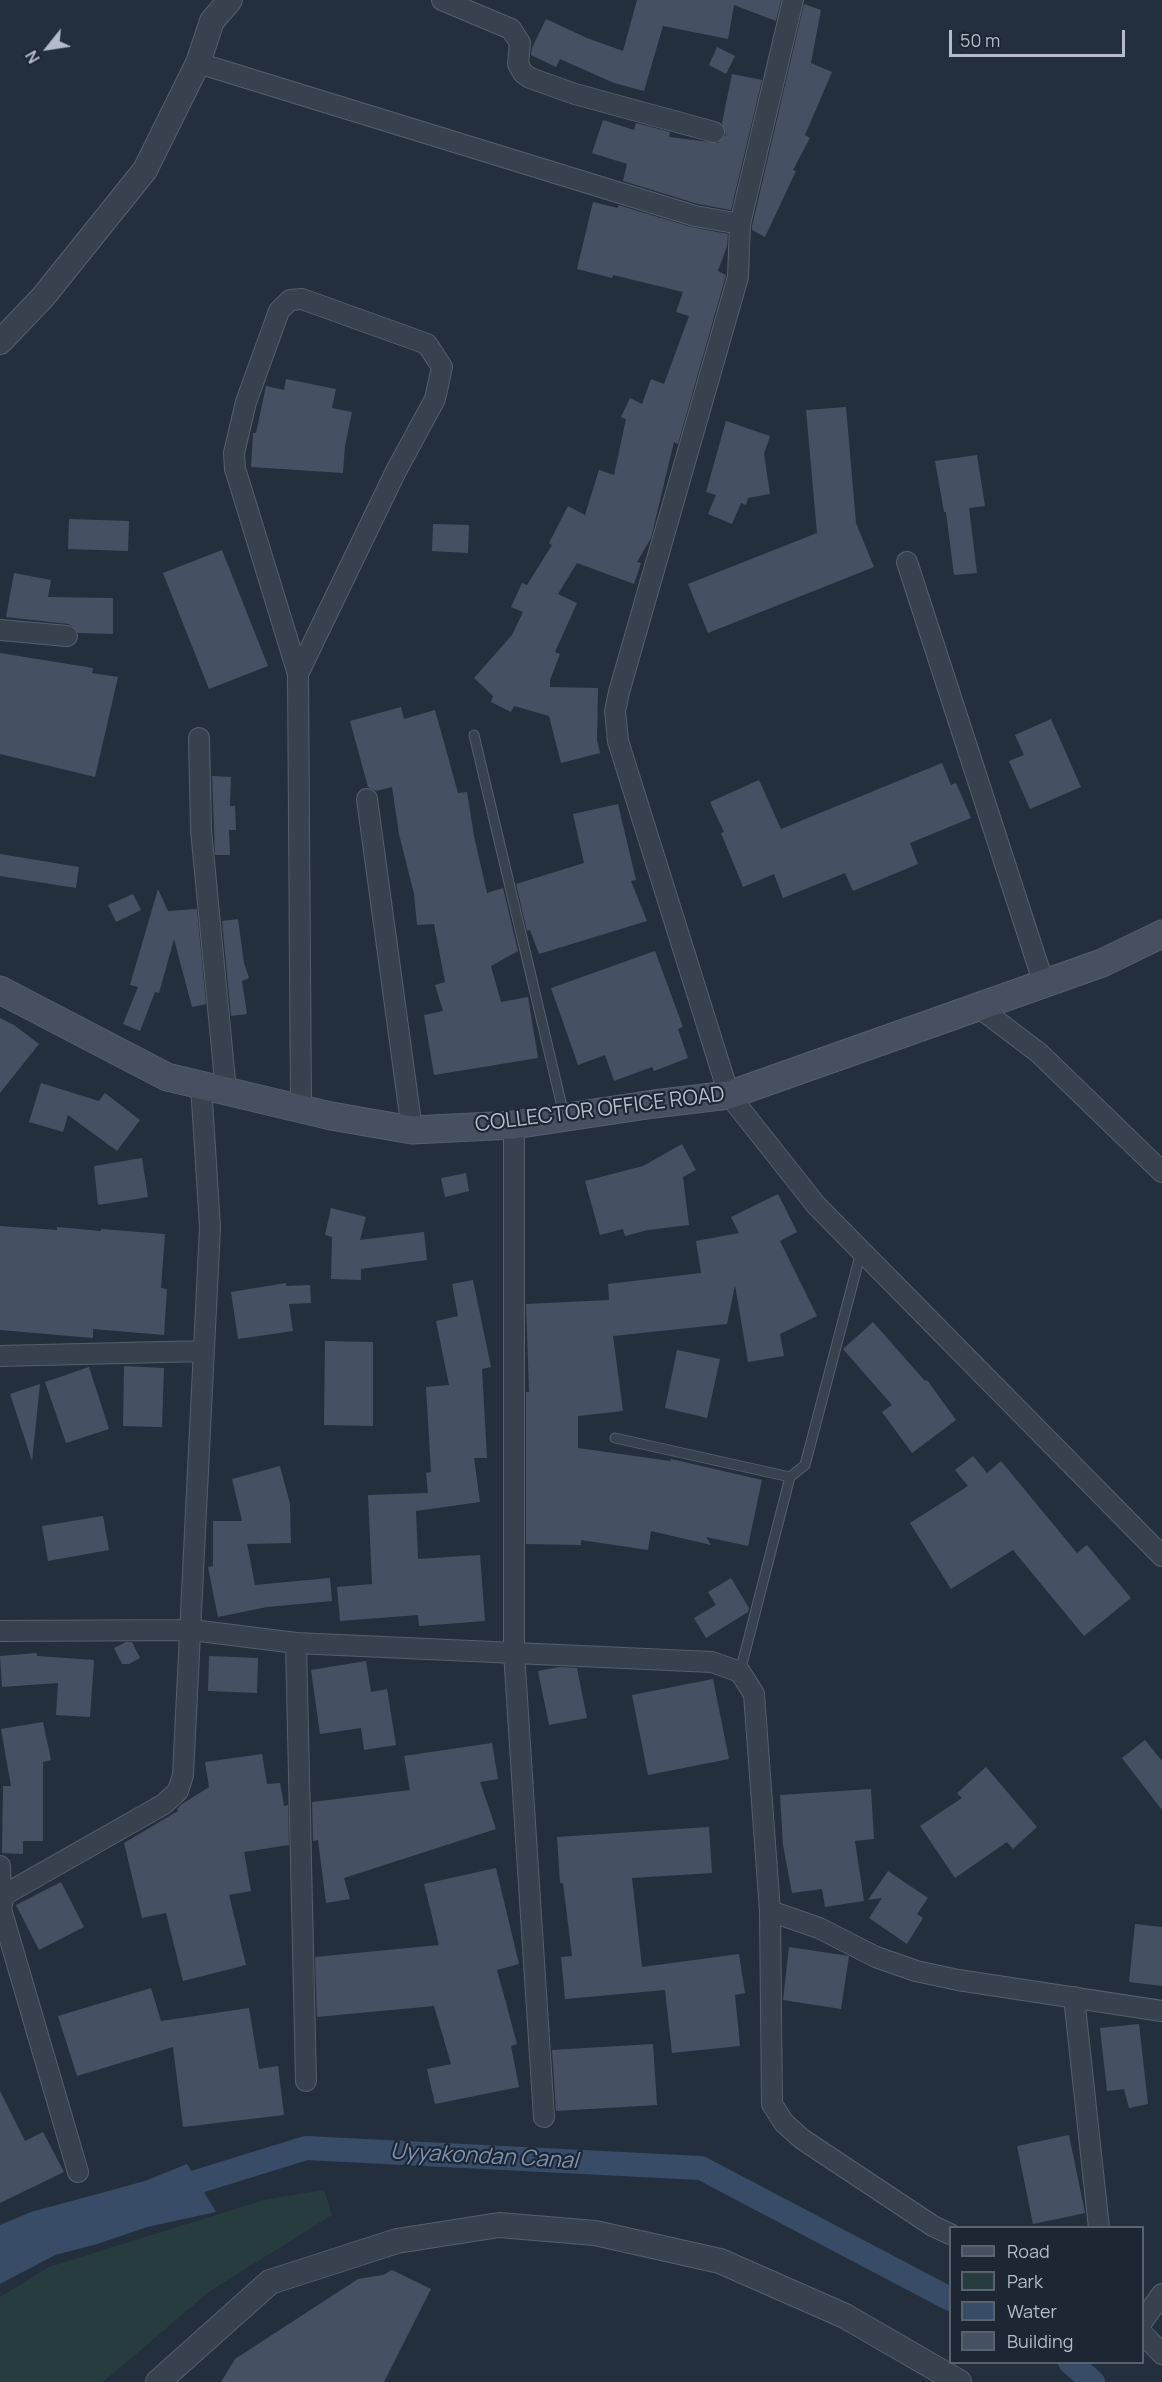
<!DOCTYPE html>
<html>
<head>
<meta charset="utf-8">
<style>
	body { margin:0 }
	#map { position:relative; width:1162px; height:2382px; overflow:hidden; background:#242f3e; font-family:Manrope,sans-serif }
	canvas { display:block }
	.legend { position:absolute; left:949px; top:2226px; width:195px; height:138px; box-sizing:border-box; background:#1d2633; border:2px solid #59626f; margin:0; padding:8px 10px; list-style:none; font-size:18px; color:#b4bcc9 }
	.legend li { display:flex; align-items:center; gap:12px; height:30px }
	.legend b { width:30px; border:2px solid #59626f }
	.north { position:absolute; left:18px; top:18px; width:60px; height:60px; -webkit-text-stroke:4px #1d2633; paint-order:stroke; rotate:240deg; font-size:16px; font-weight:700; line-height:24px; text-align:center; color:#b4bcc9 }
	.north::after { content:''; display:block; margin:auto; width:21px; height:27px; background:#b4bcc9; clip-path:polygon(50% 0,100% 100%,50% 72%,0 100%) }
	.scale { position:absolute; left:949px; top:30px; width:176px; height:27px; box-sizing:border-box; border:3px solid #b4bcc9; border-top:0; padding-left:8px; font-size:18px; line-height:21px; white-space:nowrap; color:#b4bcc9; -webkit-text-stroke:4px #1d2633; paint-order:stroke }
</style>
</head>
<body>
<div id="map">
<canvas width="1162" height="2382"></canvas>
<ul class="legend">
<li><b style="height:8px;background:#465061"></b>Road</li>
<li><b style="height:16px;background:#263c3f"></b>Park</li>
<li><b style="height:16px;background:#394c67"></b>Water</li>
<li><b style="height:16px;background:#455162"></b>Building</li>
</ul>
<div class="north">N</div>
<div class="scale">50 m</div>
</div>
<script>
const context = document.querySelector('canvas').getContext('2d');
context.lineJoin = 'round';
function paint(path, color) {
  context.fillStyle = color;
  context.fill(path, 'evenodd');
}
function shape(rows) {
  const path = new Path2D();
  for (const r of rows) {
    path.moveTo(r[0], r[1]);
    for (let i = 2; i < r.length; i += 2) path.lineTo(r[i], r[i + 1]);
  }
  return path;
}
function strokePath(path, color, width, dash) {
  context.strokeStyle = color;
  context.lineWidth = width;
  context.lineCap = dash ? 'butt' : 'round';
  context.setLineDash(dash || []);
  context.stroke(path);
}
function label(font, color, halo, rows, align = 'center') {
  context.font = font + ' Manrope,sans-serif';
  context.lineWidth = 4.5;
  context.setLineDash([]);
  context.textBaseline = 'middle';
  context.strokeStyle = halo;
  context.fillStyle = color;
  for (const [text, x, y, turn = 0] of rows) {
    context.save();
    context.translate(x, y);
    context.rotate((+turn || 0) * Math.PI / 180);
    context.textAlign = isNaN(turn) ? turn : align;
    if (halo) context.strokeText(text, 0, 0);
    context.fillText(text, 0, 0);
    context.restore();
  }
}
paint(shape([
	[324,2190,332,2215,210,2291,103,2382,0,2382,0,2297,49,2267,267,2199]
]), '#263c3f');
paint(shape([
	[187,2164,216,2212,147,2227,97,2244,55,2255,0,2284,0,2225,31,2212,145,2181]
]), '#394c67');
strokePath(shape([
	[167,2191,306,2148,701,2168,950,2299],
	[1070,2362,1093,2382]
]), '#394c67', 24);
paint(shape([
	[637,0,781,0,776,21,734,5,728,39,663,26,644,91,614,83,560,59,556,67,531,55,532,48,546,19,587,38,623,51],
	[804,4,821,10,811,63,832,72,805,135,810,138,793,170,796,171,765,237,752,230,752,226],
	[717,47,735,56,726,74,709,65],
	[732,74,762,80,731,210,698,204,623,181,627,164,592,153,603,120,634,130,636,123,670,132,669,137,718,143,726,135,722,123],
	[593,202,618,208,618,205,691,227,728,234,727,246,718,271,726,275,678,444,674,442,651,538,637,562,641,563,634,584,577,563,558,594,577,603,555,652,560,654,550,680,550,687,598,688,597,740,600,753,561,763,549,716,514,706,511,712,491,702,493,696,474,678,512,635,523,612,511,607,522,583,527,585,552,545,549,543,568,506,585,515,599,470,614,475,626,419,621,417,630,398,642,404,651,379,664,384,689,316,676,312,683,292,613,275,612,278,577,269],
	[286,379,336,389,332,408,352,412,345,446,343,473,251,467,253,433,256,433,266,386,284,390],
	[846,407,856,523,874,567,708,633,688,584,817,533,806,410],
	[726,421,770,436,764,454,770,494,748,498,746,505,741,503,732,524,708,514,716,495,706,492],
	[977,455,985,506,969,508,977,573,954,575,946,512,944,512,935,461],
	[69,519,129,521,128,551,68,549],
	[433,524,469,525,468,553,432,551],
	[222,550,268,666,209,689,163,573],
	[14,573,51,580,48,597,113,598,113,634,78,633,74,627,68,624,6,617],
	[0,653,93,668,92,673,118,677,95,777,0,754],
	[401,707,404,719,435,710,458,793,467,792,474,836,487,893,503,888,518,951,491,966,501,1002,528,997,538,1058,434,1075,424,1015,443,1011,435,985,445,982,434,924,417,925,414,894,399,834,392,787,376,791,368,787,350,721],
	[1051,719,1081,787,1030,809,1009,761,1024,755,1015,735],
	[942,763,951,785,956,783,971,818,910,843,918,864,853,891,845,873,783,898,774,874,743,887,721,833,724,832,710,802,759,780,781,829],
	[212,776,231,777,230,806,235,806,236,830,229,830,230,855,215,855],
	[618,804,636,880,631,881,647,921,539,954,530,930,527,931,516,884,584,863,573,814],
	[0,854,79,867,76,888,0,876],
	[158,889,168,911,197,909,206,1004,192,1007,174,939,159,993,155,992,140,1031,123,1024,138,987,130,985],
	[133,894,141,910,116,922,108,905],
	[238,919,244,963,249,978,242,981,247,1014,231,1016,222,921],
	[655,951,683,1027,678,1029,688,1058,654,1071,652,1067,614,1081,605,1055,578,1065,551,988],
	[0,1018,14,1025,39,1044,0,1093],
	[41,1083,99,1101,105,1093,140,1120,117,1151,68,1115,63,1132,29,1122],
	[682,1144,696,1170,683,1177,689,1225,648,1230,625,1236,623,1229,600,1235,585,1181,643,1166],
	[142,1158,148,1197,98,1205,94,1166],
	[466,1173,469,1191,445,1197,441,1178],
	[778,1194,797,1232,780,1241,817,1316,780,1334,784,1356,748,1362,735,1285,727,1324,613,1336,623,1411,578,1416,578,1448,670,1461,671,1459,762,1480,748,1546,706,1537,711,1545,651,1531,648,1550,581,1540,581,1545,526,1544,526,1392,529,1392,526,1304,609,1300,608,1284,701,1273,696,1241,739,1233,731,1217],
	[331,1208,366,1217,360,1240,424,1232,427,1260,361,1269,361,1280,331,1279,332,1237,325,1235],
	[0,1226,57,1230,57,1227,101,1231,101,1229,165,1234,161,1288,167,1289,164,1335,93,1329,93,1338,0,1330],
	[473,1280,491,1367,482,1369,487,1458,474,1458,480,1502,416,1511,418,1559,480,1555,485,1621,419,1626,418,1615,340,1621,337,1587,372,1584,368,1495,428,1493,426,1473,431,1472,426,1387,449,1385,436,1321,458,1316,452,1284],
	[286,1283,286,1286,310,1285,311,1303,289,1304,293,1331,238,1339,231,1292],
	[873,1322,925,1381,927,1380,956,1420,912,1453,882,1412,892,1405,843,1349],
	[325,1341,373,1342,373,1426,324,1425],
	[677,1350,720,1359,707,1418,665,1408],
	[124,1366,164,1368,162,1427,123,1426],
	[89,1367,109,1429,66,1443,45,1382],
	[40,1384,32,1461,10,1394],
	[973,1456,987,1473,1001,1461,1077,1553,1087,1545,1131,1598,1084,1636,1013,1550,951,1589,910,1523,968,1486,955,1470],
	[280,1466,290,1504,291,1543,247,1544,255,1585,330,1578,332,1601,267,1607,218,1617,208,1567,213,1566,213,1521,242,1521,232,1479],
	[103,1516,109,1550,48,1561,42,1526],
	[731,1578,749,1608,748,1612,706,1638,694,1618,716,1605,708,1592],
	[126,1642,132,1642,140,1658,129,1664,122,1664,114,1648],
	[37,1653,37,1656,94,1660,90,1717,56,1715,58,1683,2,1687,0,1656],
	[209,1656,258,1658,257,1693,208,1691],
	[366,1661,371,1692,387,1689,396,1745,364,1750,361,1728,320,1734,311,1670],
	[559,1667,577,1668,587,1718,549,1725,538,1671],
	[713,1679,729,1759,648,1775,632,1695],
	[43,1722,51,1760,43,1762,43,1841,23,1841,23,1854,2,1853,3,1786,11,1786,1,1729],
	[1145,1740,1162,1761,1162,1810,1122,1758],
	[492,1743,498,1779,480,1782,496,1829,344,1878,350,1899,326,1903,318,1840,313,1841,312,1802,410,1790,404,1756],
	[262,1754,267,1784,280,1783,284,1806,288,1805,289,1845,244,1852,251,1891,229,1895,246,1965,183,1981,166,1913,142,1918,124,1843,178,1811,177,1809,182,1804,209,1787,205,1762],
	[986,1767,1037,1827,1013,1849,1007,1842,955,1878,920,1826,962,1798,957,1793],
	[871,1789,874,1839,855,1841,864,1901,825,1907,822,1889,792,1893,783,1845,780,1795],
	[709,1827,712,1873,632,1878,642,1967,739,1954,745,1993,735,1995,740,2046,672,2053,665,1990,565,1999,561,1957,572,1956,563,1883,560,1883,557,1837],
	[496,1868,519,1964,497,1970,517,2044,511,2046,519,2087,435,2104,427,2069,451,2064,434,2006,317,2017,315,1957,439,1945,424,1884],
	[888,1871,928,1898,917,1914,923,1918,907,1944,869,1918,882,1898,868,1900],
	[61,1882,84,1927,39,1950,16,1905],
	[1135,1924,1162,1927,1162,1986,1129,1982],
	[789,1947,849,1956,841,2009,783,2000],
	[151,1988,161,2021,249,2008,259,2069,278,2066,284,2115,183,2127,173,2047,77,2076,58,2016],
	[1139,2024,1148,2104,1129,2108,1124,2089,1107,2091,1100,2028],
	[653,2044,657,2105,556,2111,552,2050],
	[0,2091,25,2141,43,2132,64,2172,0,2203],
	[1069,2135,1085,2213,1033,2224,1017,2146],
	[392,2270,431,2289,384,2382,221,2382,235,2359,358,2279,383,2275]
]), '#455162');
const service = shape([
	[474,735,564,1115],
	[615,1438,790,1477,805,1465,861,1252],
	[740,1672,790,1477]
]);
const minor = shape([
	[442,0,511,29,520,43,518,64,523,73,530,78,575,94,714,132],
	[793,0,740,224,738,277,619,692,615,711,618,741,729,1095,816,1205,1162,1556],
	[198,63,695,216,740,224],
	[907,562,1044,984],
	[0,630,67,636],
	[298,674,241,488,235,469,234,453,246,402,279,311,290,300,302,299,427,344,442,367,435,399,396,471,298,674,301,1109],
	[199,738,201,830,226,1091],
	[367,799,412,1130],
	[977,1006,1039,1053,1162,1172],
	[514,1125,514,1652,544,2117],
	[0,1356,204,1351],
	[0,1631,192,1630,296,1643,712,1662,740,1672,754,1694,770,1911,772,2104,784,2123,802,2139,933,2226,950,2234],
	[296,1643,306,2081],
	[0,1866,1,1908],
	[770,1911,819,1928,876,1957,916,1971,958,1980,1162,2011],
	[1074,1997,1099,2228],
	[78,2172,1,1909,4,1895,164,1804,178,1791,183,1775,210,1227,201,1085],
	[1142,2322,1162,2294],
	[1142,2333,1162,2354]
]);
const tertiary = shape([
	[0,342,43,297,145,170,198,63,212,21,230,0],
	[158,2382,270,2282,397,2241,499,2225,595,2233,720,2261,845,2316,959,2382]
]);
const secondary = shape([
	[0,990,167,1077,331,1116,412,1130,514,1125,654,1104,729,1095,1102,963,1162,934]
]);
strokePath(service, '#565f6c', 11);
strokePath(minor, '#565f6c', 22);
strokePath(tertiary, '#565f6c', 26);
strokePath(secondary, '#565f6c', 29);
strokePath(service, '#38414e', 9);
strokePath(minor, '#38414e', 20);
strokePath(tertiary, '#38414e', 24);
strokePath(secondary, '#465061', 27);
label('21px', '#b4bcc9', '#1d2633', [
	["COLLECTOR OFFICE ROAD",600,1110,-7]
]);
label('italic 22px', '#7c92b1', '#1d2633', [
	["Uyyakondan Canal",484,2157,3]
]);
</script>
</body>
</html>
